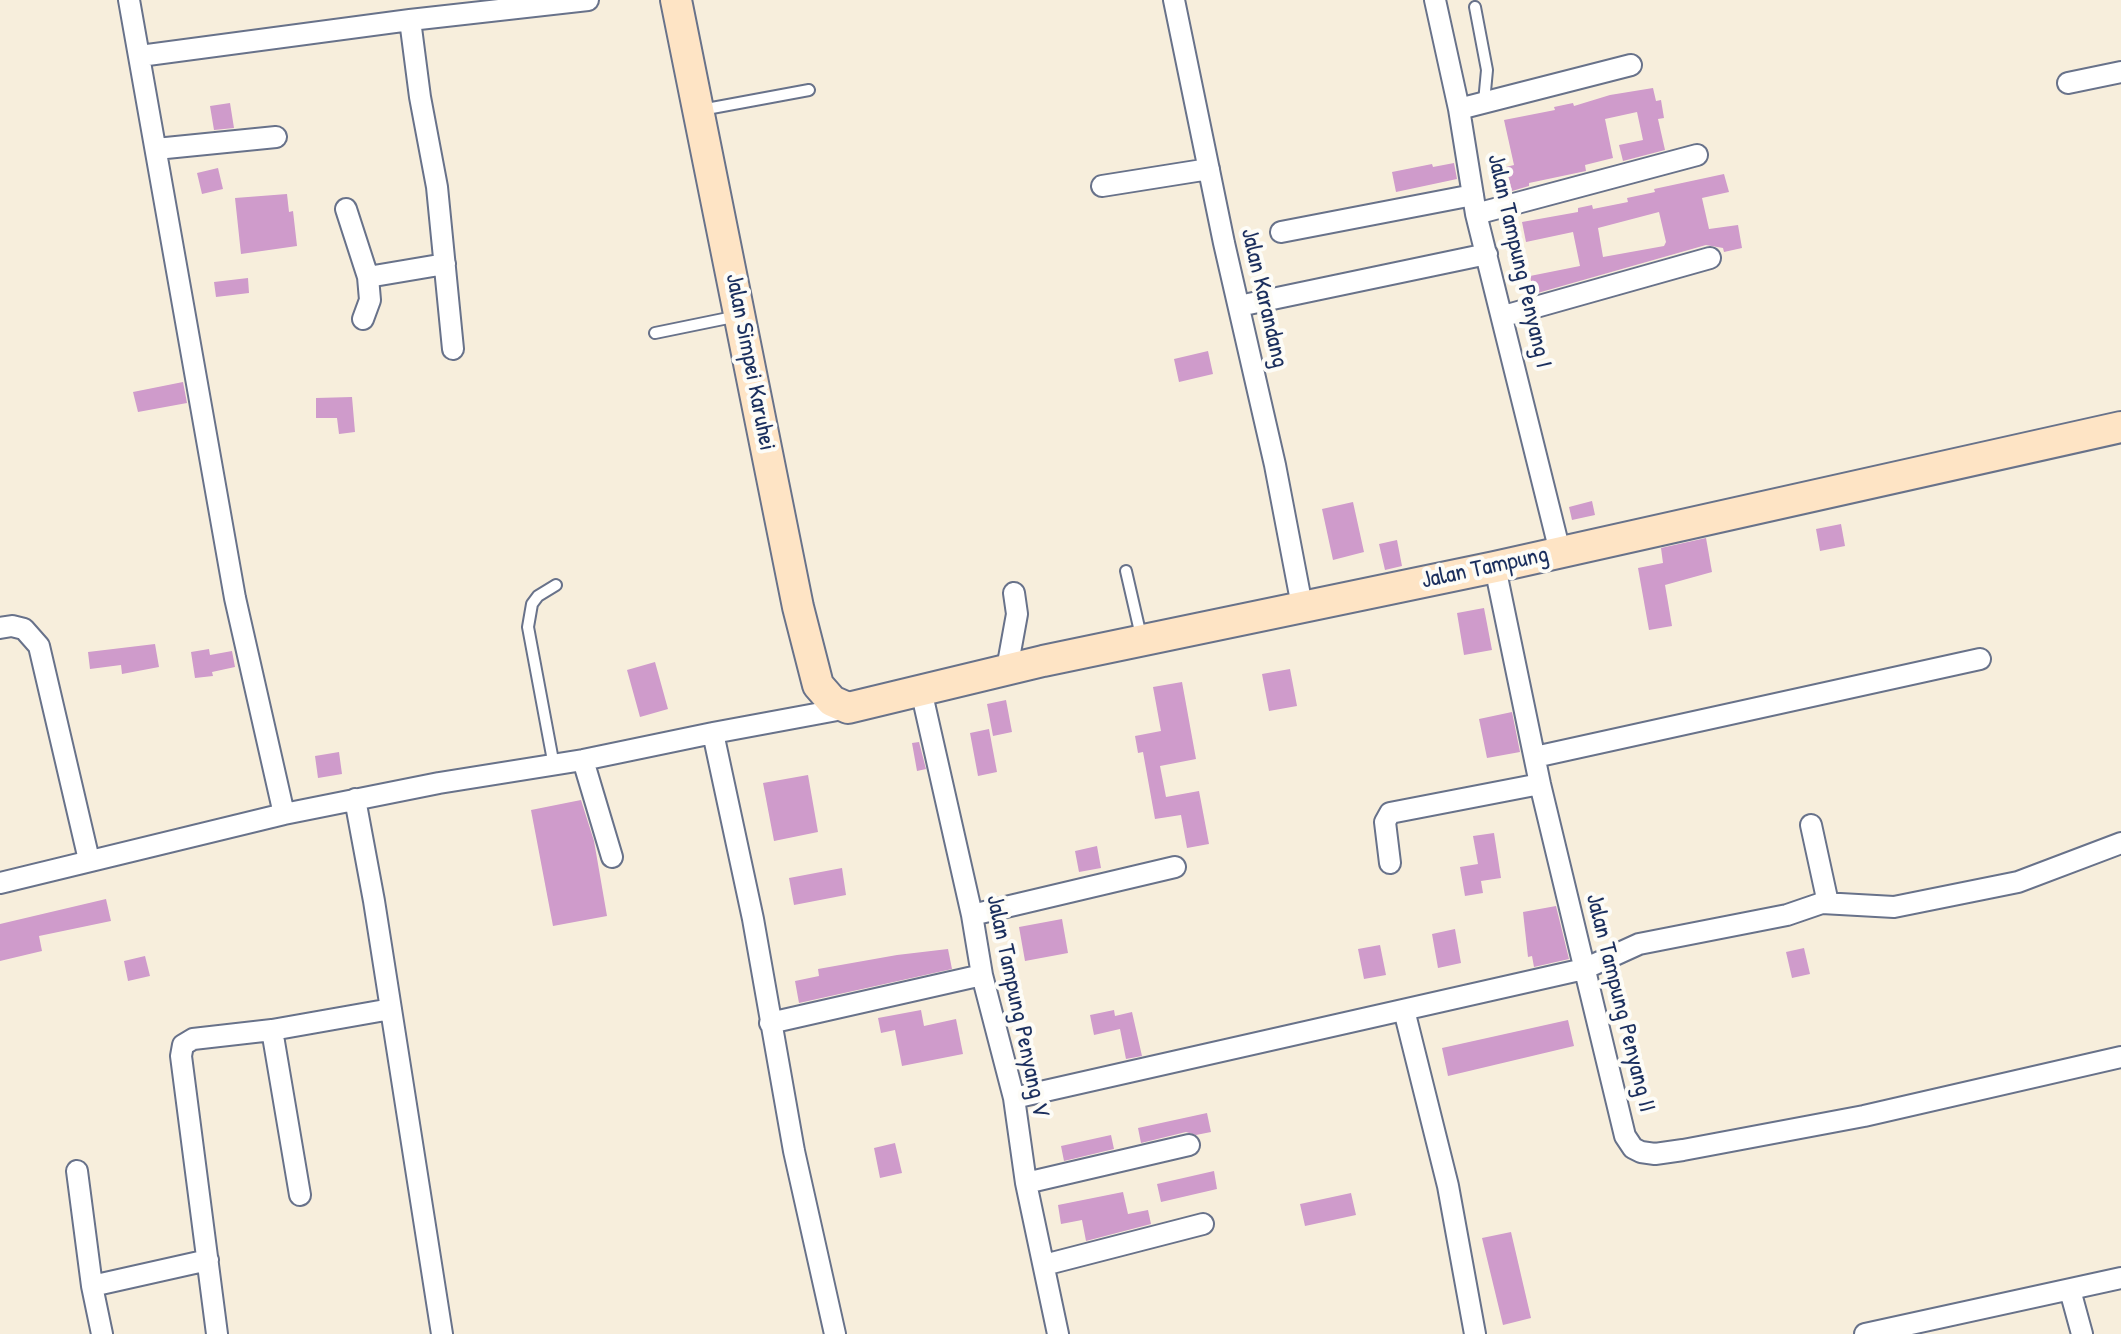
<!DOCTYPE html>
<html>
<head>
<meta charset="utf-8">
<style>
	body { margin:0 }
	canvas { display:block; background:#f7eedc }
</style>
</head>
<body>
<canvas width="2121" height="1334"></canvas>
<script>
const context = document.querySelector('canvas').getContext('2d');
context.lineJoin = 'round';
function paint(path, color) {
  context.fillStyle = color;
  context.fill(path, 'evenodd');
}
function shape(rows) {
  const path = new Path2D();
  for (const r of rows) {
    path.moveTo(r[0], r[1]);
    for (let i = 2; i < r.length; i += 2) path.lineTo(r[i], r[i + 1]);
  }
  return path;
}
function strokePath(path, color, width, dash) {
  context.strokeStyle = color;
  context.lineWidth = width;
  context.lineCap = dash ? 'butt' : 'round';
  context.setLineDash(dash || []);
  context.stroke(path);
}
function label(font, color, halo, rows, align = 'center') {
  context.font = font + ' "Patrick Hand",sans-serif';
  context.lineWidth = 8;
  context.setLineDash([]);
  context.textBaseline = 'middle';
  context.strokeStyle = halo;
  context.fillStyle = color;
  for (const [text, x, y, turn = 0] of rows) {
    context.save();
    context.translate(x, y);
    context.rotate((+turn || 0) * Math.PI / 180);
    context.textAlign = isNaN(turn) ? turn : align;
    if (halo) context.strokeText(text, 0, 0);
    context.fillText(text, 0, 0);
    context.restore();
  }
}
paint(shape([
	[1653,88,1656,101,1661,100,1664,118,1658,119,1665,150,1623,161,1619,145,1643,140,1637,112,1605,119,1613,158,1585,165,1586,171,1529,183,1529,186,1512,191,1506,167,1514,165,1504,120,1555,110,1554,107,1573,103,1574,106,1610,95],
	[230,103,234,128,214,130,210,106],
	[1454,163,1457,179,1396,192,1392,172,1432,164,1433,167],
	[218,168,223,189,202,194,197,173],
	[1724,174,1729,192,1702,198,1709,229,1738,225,1742,248,1724,252,1723,248,1706,245,1534,294,1530,276,1580,266,1573,232,1526,242,1522,222,1578,212,1578,208,1592,205,1593,209,1628,202,1627,198,1655,192,1654,189],
	[1659,212,1666,242,1664,246,1603,257,1598,228],
	[287,194,289,212,293,211,297,246,241,254,235,198],
	[248,278,249,293,216,297,214,282],
	[1208,351,1213,374,1179,382,1174,359],
	[183,382,187,403,138,412,133,392],
	[352,397,355,432,339,434,337,418,316,418,316,398],
	[1592,501,1595,515,1572,520,1569,507],
	[1353,502,1364,552,1333,560,1322,509],
	[1841,524,1845,546,1820,551,1816,529],
	[1706,538,1712,572,1665,585,1672,626,1649,630,1638,568,1663,563,1661,548],
	[1397,540,1402,566,1385,570,1379,544],
	[1484,608,1492,650,1464,655,1457,613],
	[155,644,159,667,122,674,121,665,90,669,88,652],
	[209,649,210,655,232,651,235,667,212,672,213,676,195,678,191,652],
	[655,662,668,709,640,717,627,670],
	[1290,669,1297,706,1269,711,1262,674],
	[1182,682,1196,759,1160,766,1166,797,1199,791,1209,844,1187,848,1181,815,1155,819,1143,752,1138,753,1135,736,1161,731,1153,687],
	[1006,700,1012,732,993,736,987,704],
	[1512,712,1520,752,1487,758,1479,719],
	[989,729,997,772,978,776,970,733],
	[919,742,926,769,917,771,912,743],
	[339,752,342,774,318,778,315,756],
	[808,775,818,832,774,841,763,783],
	[581,800,594,841,607,916,553,926,531,810],
	[1494,833,1501,878,1481,881,1483,893,1465,896,1460,867,1478,864,1473,836],
	[1097,846,1101,868,1079,872,1075,851],
	[842,868,846,895,794,905,789,878],
	[106,899,111,921,39,936,42,951,0,961,0,924],
	[1556,906,1569,959,1534,967,1532,956,1528,957,1523,912],
	[1062,919,1068,953,1025,961,1019,927],
	[1455,929,1461,963,1438,968,1432,934],
	[1380,945,1386,975,1364,979,1358,949],
	[1804,948,1810,974,1792,978,1786,952],
	[948,949,952,969,799,1003,795,981,819,976,818,969,897,955],
	[145,956,150,976,128,981,124,961],
	[921,1010,924,1026,956,1019,963,1054,902,1066,895,1030,881,1033,878,1018],
	[1114,1010,1115,1016,1132,1012,1142,1056,1126,1059,1120,1029,1094,1035,1090,1015],
	[1568,1020,1574,1046,1448,1076,1442,1048],
	[1207,1113,1211,1132,1196,1135,1186,1132,1141,1143,1138,1128],
	[1111,1135,1114,1149,1064,1161,1061,1146],
	[895,1143,902,1173,880,1178,874,1148],
	[1214,1171,1217,1189,1161,1202,1157,1184],
	[1123,1192,1128,1214,1148,1210,1151,1224,1086,1241,1082,1220,1061,1224,1058,1205],
	[1351,1193,1356,1215,1305,1226,1300,1204],
	[1511,1232,1531,1318,1503,1325,1482,1238]
]), '#cf9bcb');
const lane = shape([
	[1475,7,1487,70,1484,102],
	[701,110,809,90],
	[655,333,738,316],
	[1126,571,1141,636],
	[554,766,528,627,532,604,538,596,556,585]
]);
const street = shape([
	[129,0,235,598,284,814],
	[1174,0,1224,243,1275,465,1302,606],
	[1435,0,1459,109],
	[410,20,420,97,437,187,453,349],
	[140,56,410,20,588,0],
	[2068,83,2121,72],
	[156,149,276,137],
	[1102,186,1209,169],
	[346,209,368,277,445,264],
	[1476,214,1697,155],
	[1281,232,1473,195],
	[1239,306,1487,254],
	[1504,316,1710,258],
	[363,319,370,300,368,277],
	[1560,552,1476,214,1459,109,1631,65],
	[1495,567,1540,784,1625,1136,1633,1148,1641,1152,1655,1154,1683,1150,1864,1116,2121,1057],
	[0,628,12,626,24,629,39,646,89,860],
	[1007,669,1017,614,1014,593],
	[921,690,972,915,982,975,1014,1098,1026,1183,1058,1334],
	[713,733,753,919,794,1151,835,1334],
	[1535,757,1980,659],
	[583,760,612,857],
	[355,799,374,901,442,1334],
	[1811,825,1828,903],
	[1390,863,1385,822,1390,813,1540,784],
	[0,883,284,814,439,783,583,760,713,733,848,708],
	[972,915,1175,867],
	[1404,1010,1448,1186,1475,1334],
	[770,1023,982,975],
	[272,1030,300,1195],
	[1014,1098,1584,969,1639,944,1787,915,1822,903,1894,907,2018,882,2121,843],
	[77,1171,92,1286],
	[1026,1183,1189,1145],
	[1044,1265,1203,1224],
	[2070,1290,2082,1334],
	[102,1334,92,1286,208,1260],
	[217,1334,181,1056,183,1045,193,1039,272,1030,391,1009],
	[1865,1334,2121,1278]
]);
const secondary = shape([
	[676,0,798,607,818,685,832,701,848,708,1043,661,1495,567,2121,427]
]);
strokePath(lane, '#68728a', 14);
strokePath(street, '#68728a', 24);
strokePath(secondary, '#68728a', 34);
strokePath(lane, '#fff', 10);
strokePath(street, '#fff', 20);
strokePath(secondary, '#fee4c5', 30);
label('24px', '#1b2f5e', '#fdfcf7', [
	["Jalan Tampung Penyang I",1519,261,77],
	["Jalan Karandang",1264,298,77],
	["Jalan Simpei Karuhei",750,362,79],
	["Jalan Tampung",1485,568,-12],
	["Jalan Tampung Penyang II",1620,1003,76],
	["Jalan Tampung Penyang V",1017,1006,78]
]);
</script>
</body>
</html>
